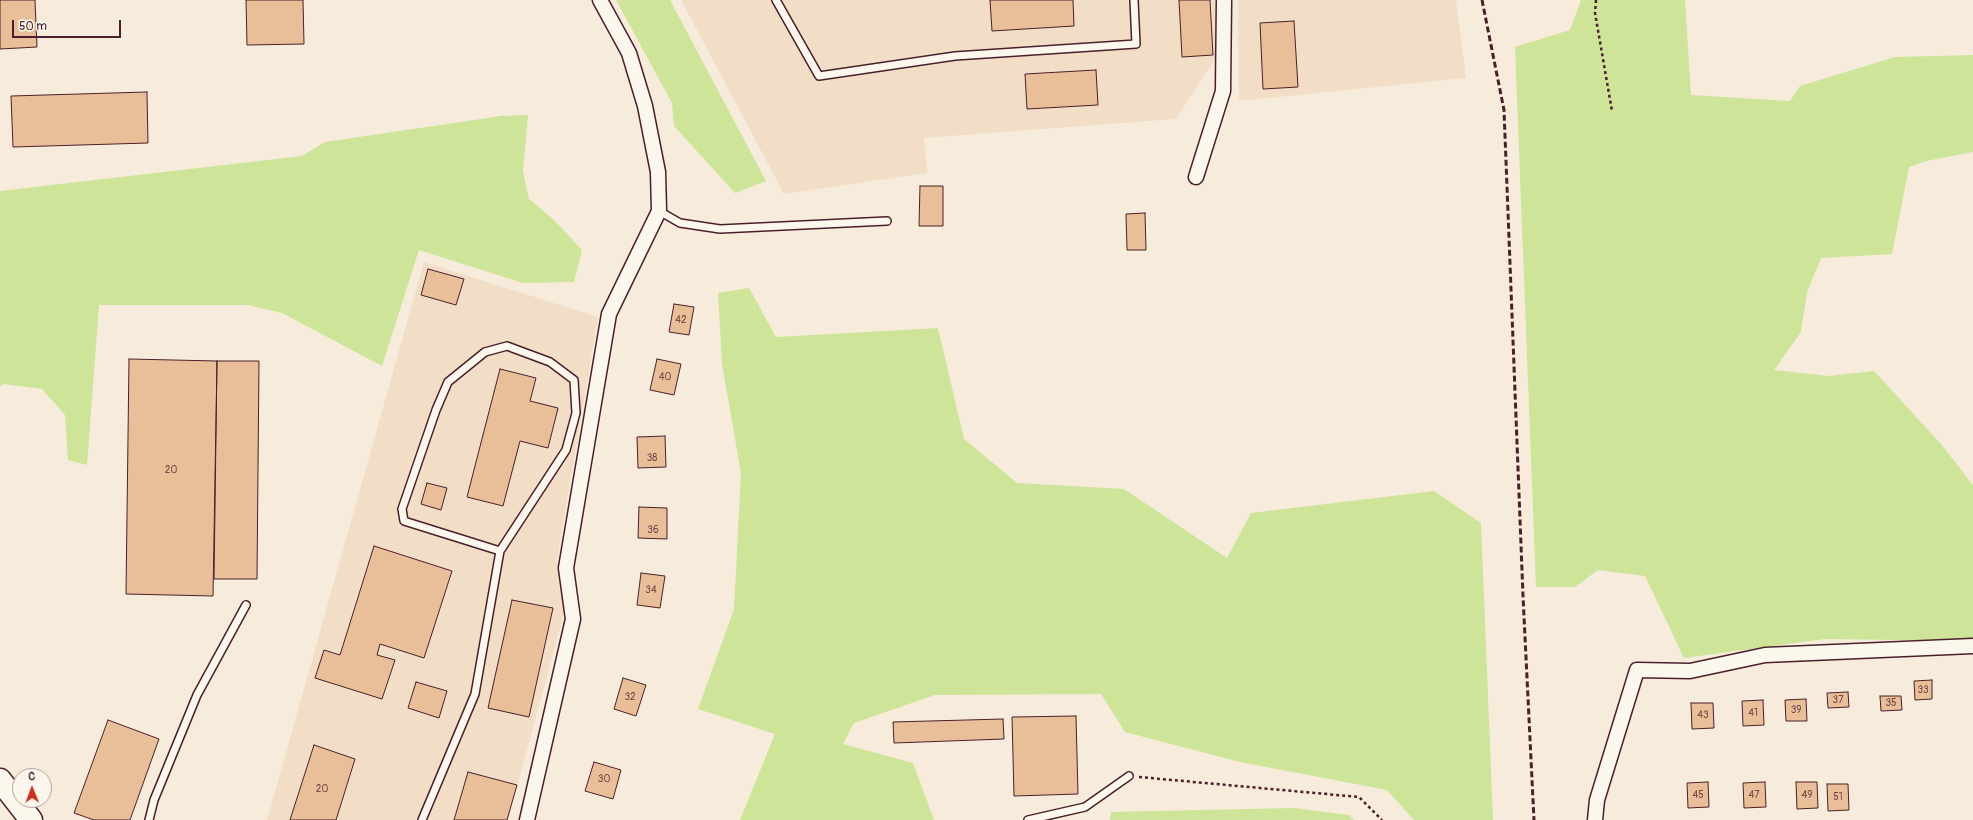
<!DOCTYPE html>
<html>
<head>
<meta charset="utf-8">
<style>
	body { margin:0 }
	#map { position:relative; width:1973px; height:820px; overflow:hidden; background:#f7ecdb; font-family:Pangolin,sans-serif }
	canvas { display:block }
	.north { position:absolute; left:12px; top:768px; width:40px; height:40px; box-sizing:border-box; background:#fbf7ec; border:1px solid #b4a19f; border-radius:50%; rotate:359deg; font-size:11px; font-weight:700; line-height:16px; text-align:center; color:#4a1f2b }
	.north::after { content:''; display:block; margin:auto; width:14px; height:18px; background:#c8321e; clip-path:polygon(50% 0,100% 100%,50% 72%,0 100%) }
	.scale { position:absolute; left:12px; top:20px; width:109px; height:18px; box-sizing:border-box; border:2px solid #4a1f2b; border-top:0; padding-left:5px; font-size:12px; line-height:14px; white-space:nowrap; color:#4a1f2b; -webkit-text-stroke:3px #fbf7ec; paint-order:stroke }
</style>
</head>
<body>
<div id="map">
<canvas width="1973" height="820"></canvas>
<div class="north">С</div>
<div class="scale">50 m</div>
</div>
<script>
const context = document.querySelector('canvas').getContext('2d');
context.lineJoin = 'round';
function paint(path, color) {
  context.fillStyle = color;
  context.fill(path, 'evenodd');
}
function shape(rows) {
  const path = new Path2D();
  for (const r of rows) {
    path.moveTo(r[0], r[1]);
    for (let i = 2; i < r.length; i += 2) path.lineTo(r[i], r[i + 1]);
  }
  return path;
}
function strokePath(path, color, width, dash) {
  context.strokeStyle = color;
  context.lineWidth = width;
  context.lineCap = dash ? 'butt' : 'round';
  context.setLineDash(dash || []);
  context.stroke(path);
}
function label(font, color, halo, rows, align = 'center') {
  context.font = font + ' Pangolin,sans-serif';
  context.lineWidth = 3;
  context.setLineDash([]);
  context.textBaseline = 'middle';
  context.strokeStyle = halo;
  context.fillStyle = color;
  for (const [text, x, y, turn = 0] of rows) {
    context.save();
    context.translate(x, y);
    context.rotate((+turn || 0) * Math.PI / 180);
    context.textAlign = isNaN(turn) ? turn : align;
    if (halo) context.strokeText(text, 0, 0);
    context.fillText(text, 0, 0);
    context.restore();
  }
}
paint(shape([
	[681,0,1215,0,1217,56,1176,119,924,138,927,173,784,194],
	[1238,0,1456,0,1466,78,1239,101],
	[424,262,598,317,557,561,566,606,508,820,267,820]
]), '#f2dec7');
paint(shape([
	[616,0,670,0,766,181,735,193,674,126,672,103],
	[1581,0,1685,0,1691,95,1790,101,1800,86,1895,57,1973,55,1973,152,1926,161,1909,167,1892,254,1821,258,1807,292,1801,332,1774,370,1829,376,1874,371,1941,444,1973,485,1973,641,1825,639,1684,658,1645,576,1598,570,1575,587,1536,587,1515,47,1570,30],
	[528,115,523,171,529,199,555,221,582,250,574,282,523,283,419,250,382,366,282,313,248,305,99,305,87,465,68,460,65,415,42,389,4,384,0,386,0,191,302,156,325,142,501,116],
	[749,288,776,337,938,328,964,439,1017,483,1124,489,1227,558,1251,513,1434,491,1481,523,1493,820,1414,820,1387,790,1240,762,1125,732,1101,694,935,695,854,723,843,744,913,763,934,820,740,820,775,734,698,709,734,609,741,473,722,364,718,293],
	[1294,808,1349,815,1354,820,1110,820,1111,812]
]), '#cee499');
const building = shape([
	[0,0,35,0,37,47,0,49,0,0],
	[246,0,303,0,304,44,247,45,246,0],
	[990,0,1073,0,1074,26,992,31,990,0],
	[1179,0,1210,0,1213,55,1182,57,1179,0],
	[1294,21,1298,87,1263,89,1260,23,1294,21],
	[1096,70,1098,105,1027,109,1025,74,1096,70],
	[147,92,148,143,13,147,11,96,147,92],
	[920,186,943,186,943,226,919,226,920,186],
	[1145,213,1146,250,1127,250,1126,214,1145,213],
	[428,269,464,279,456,305,421,295,428,269],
	[674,304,694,307,689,335,669,332,674,304],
	[129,359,217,361,213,596,126,594,129,359],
	[657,359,681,364,674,395,650,390,657,359],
	[217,361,259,361,257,579,214,579,217,361],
	[500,369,536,378,530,401,558,408,548,448,520,441,503,506,467,497,500,369],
	[665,436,666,467,638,468,637,437,665,436],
	[427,483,447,488,441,510,421,504,427,483],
	[639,507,667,508,667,539,638,538,639,507],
	[374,546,452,571,424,658,380,644,377,655,395,660,382,699,315,678,324,650,340,655,374,546],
	[641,573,665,576,660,608,637,605,641,573],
	[512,600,553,608,529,717,488,708,512,600],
	[623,678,646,685,636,716,614,709,623,678],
	[1932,680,1932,699,1915,700,1914,681,1932,680],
	[416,682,447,691,439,718,408,708,416,682],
	[1848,692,1849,707,1828,708,1827,693,1848,692],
	[1880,696,1901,696,1902,710,1881,711,1880,696],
	[1806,699,1807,721,1786,721,1785,700,1806,699],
	[1763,700,1764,725,1743,726,1742,701,1763,700],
	[1691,703,1713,703,1714,728,1692,729,1691,703],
	[1076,716,1078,794,1014,796,1012,717,1076,716],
	[1003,719,1004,739,894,743,893,722,1003,719],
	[108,720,159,739,130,820,94,820,74,813,108,720],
	[314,745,355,759,336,820,290,820,314,745],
	[594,762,621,770,613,799,585,791,594,762],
	[468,772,517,785,507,820,454,820,468,772],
	[1708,782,1709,807,1688,808,1687,783,1708,782],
	[1765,782,1766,807,1744,808,1743,783,1765,782],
	[1796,782,1817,782,1818,808,1797,809,1796,782],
	[1827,784,1848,784,1849,810,1828,811,1827,784]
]);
paint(building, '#e8bf98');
strokePath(building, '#4a1f2b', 1);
const service = shape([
	[776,0,819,76,955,56,1136,44,1134,0],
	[659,211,680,223,720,229,887,221],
	[149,820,154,800,197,695,246,605],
	[422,820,475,694,500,551,566,450,576,413,574,380,550,362,507,346,485,352,448,382,436,410,402,509,404,521,500,551],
	[1028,820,1085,807,1129,776]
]);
const minor = shape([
	[1196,177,1223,91,1224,0],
	[527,820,573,619,566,568,609,314,659,211,658,172,645,106,629,53,600,0],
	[1595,820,1597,800,1637,670,1690,671,1765,655,1973,646]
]);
const trunk = shape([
	[0,780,31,820]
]);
strokePath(service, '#4a1f2b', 10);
strokePath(minor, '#4a1f2b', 17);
strokePath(trunk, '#4a1f2b', 25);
strokePath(shape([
	[1596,0,1595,13,1612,111],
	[1139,777,1359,797,1382,820]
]), '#4a1f2b', 2.5, [3, 3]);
strokePath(service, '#fbf7ec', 7);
strokePath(minor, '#fbf7ec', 14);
strokePath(trunk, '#fbf7ec', 22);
strokePath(shape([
	[1482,0,1504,110,1523,596,1534,820]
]), '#4a1f2b', 3, [6, 3]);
label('10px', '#724746', null, [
	["42",681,320],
	["40",665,377],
	["38",652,458],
	["20",171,470],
	["36",653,530],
	["34",651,590],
	["33",1923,690],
	["32",630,697],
	["37",1838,700],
	["35",1891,703],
	["39",1796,710],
	["41",1753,713],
	["43",1703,715],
	["30",604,779],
	["20",322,789],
	["45",1698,795],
	["47",1754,795],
	["49",1807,795],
	["51",1838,797]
]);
</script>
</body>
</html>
